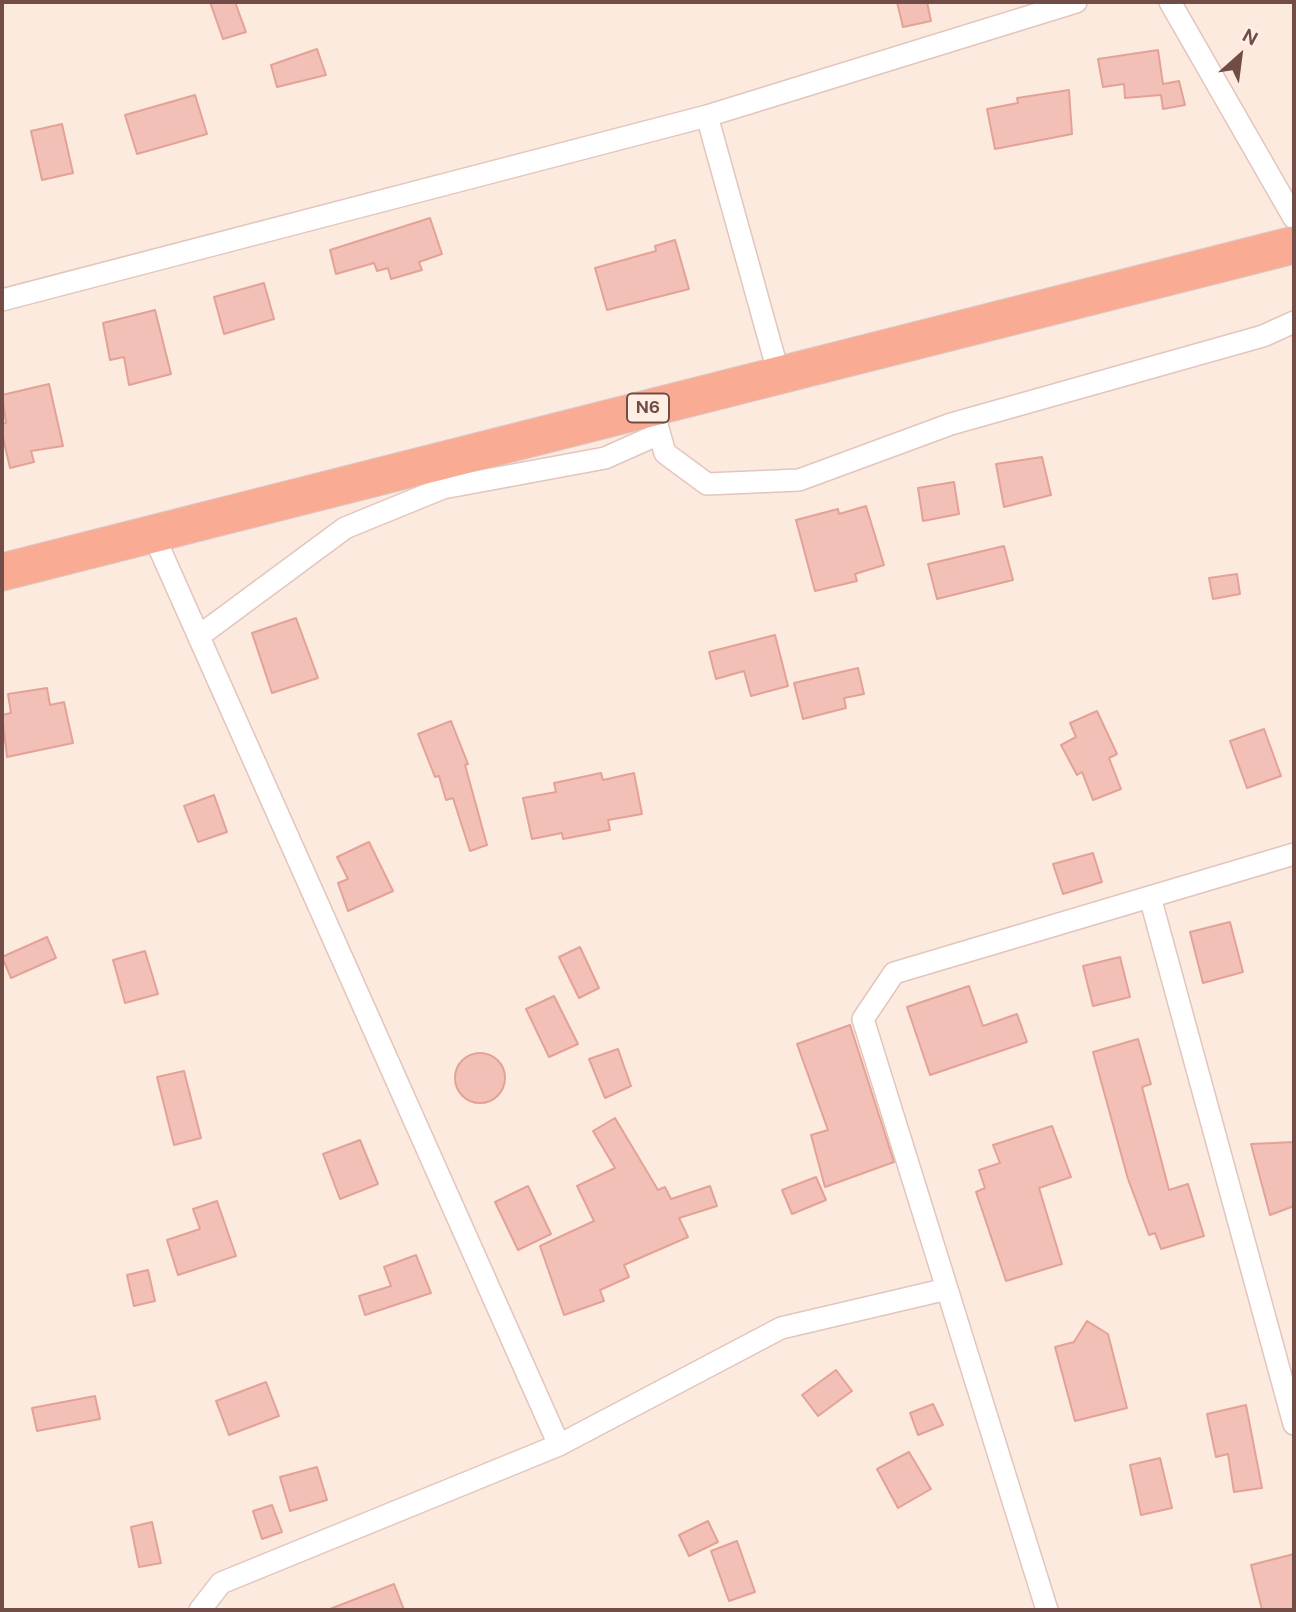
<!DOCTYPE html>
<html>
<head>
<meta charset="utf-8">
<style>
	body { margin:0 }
	#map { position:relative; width:1296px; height:1612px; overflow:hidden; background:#fceade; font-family:"DM Sans",sans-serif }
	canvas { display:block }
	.frame { position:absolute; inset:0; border:4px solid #724c46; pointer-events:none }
	.north { position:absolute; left:1205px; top:21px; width:70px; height:70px; -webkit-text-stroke:5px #ffeee4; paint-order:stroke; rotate:28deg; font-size:19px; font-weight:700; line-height:28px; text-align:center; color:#724c46 }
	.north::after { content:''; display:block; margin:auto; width:24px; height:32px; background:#724c46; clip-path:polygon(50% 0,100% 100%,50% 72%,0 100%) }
</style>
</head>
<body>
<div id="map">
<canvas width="1296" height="1612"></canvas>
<div class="frame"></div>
<div class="north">N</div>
</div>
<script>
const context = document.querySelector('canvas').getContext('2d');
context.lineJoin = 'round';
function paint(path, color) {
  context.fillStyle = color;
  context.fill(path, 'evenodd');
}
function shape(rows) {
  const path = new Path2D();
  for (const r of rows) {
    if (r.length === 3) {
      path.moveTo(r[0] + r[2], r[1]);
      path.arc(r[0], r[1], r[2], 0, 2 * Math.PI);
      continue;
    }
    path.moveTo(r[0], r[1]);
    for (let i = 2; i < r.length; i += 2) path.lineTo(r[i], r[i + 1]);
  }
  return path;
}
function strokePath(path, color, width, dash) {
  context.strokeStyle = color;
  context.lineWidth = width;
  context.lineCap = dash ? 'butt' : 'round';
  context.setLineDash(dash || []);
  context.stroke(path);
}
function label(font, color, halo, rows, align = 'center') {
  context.font = font + ' "DM Sans",sans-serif';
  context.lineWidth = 7;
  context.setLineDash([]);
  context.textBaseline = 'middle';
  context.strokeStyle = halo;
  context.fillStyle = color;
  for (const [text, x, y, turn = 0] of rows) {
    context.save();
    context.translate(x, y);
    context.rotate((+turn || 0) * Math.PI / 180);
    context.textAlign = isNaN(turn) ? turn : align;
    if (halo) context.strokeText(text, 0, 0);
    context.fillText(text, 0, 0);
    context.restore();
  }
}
const building = shape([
	[210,2,235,2,246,32,223,39,210,2],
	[897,2,927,2,931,21,903,27,897,2],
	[317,49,326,75,277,87,271,65,317,49],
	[1158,50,1163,84,1179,81,1185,105,1163,109,1161,95,1125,98,1124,84,1103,87,1098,59,1158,50],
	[1069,90,1072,134,995,149,987,109,1018,103,1017,98,1069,90],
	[195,95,207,134,137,154,125,115,195,95],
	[62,124,73,173,42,180,31,131,62,124],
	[430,218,442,254,419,262,422,270,391,279,388,268,377,271,374,263,336,274,330,250,430,218],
	[675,240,689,289,607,310,595,268,656,251,655,246,675,240],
	[264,283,274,319,224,334,214,297,264,283],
	[155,310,171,374,129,385,124,357,110,360,103,323,155,310],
	[49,384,63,446,31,451,34,462,10,468,2,433,2,424,6,423,2,395,49,384],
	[1042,457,1051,495,1004,507,996,464,1042,457],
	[954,482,959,514,923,521,918,488,954,482],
	[866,506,884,565,855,574,857,581,815,591,796,520,838,509,839,514,866,506],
	[1004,546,1013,580,937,599,928,564,1004,546],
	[1237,574,1240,594,1213,599,1209,578,1237,574],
	[296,618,318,678,272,693,252,633,296,618],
	[775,635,788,686,751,696,744,671,716,679,709,652,775,635],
	[858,668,864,694,844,698,846,708,803,719,794,683,858,668],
	[47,688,50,705,64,702,73,743,7,757,2,715,11,713,8,694,47,688],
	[1097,711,1117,754,1109,758,1121,789,1093,800,1082,772,1077,775,1061,745,1076,737,1070,723,1097,711],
	[451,721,468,764,465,765,487,845,470,851,453,798,446,800,439,776,435,777,418,734,451,721],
	[1264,729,1281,776,1247,788,1230,741,1264,729],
	[601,773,603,780,634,773,642,814,608,820,610,830,563,839,562,833,532,839,523,798,556,792,554,783,601,773],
	[214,795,227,832,198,842,184,806,214,795],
	[369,842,393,891,348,911,338,883,348,879,337,857,369,842],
	[1093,853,1102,882,1063,894,1053,864,1093,853],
	[1230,922,1243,972,1203,983,1190,932,1230,922],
	[47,937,56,958,11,978,2,957,47,937],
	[580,947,599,988,579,998,559,957,580,947],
	[145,951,158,994,125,1003,113,960,145,951],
	[1120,957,1130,997,1093,1006,1083,966,1120,957],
	[969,986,983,1026,1017,1014,1027,1042,930,1075,907,1007,969,986],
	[554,996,578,1044,549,1057,526,1009,554,996],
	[850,1025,894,1162,825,1187,811,1135,828,1130,797,1044,850,1025],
	[1138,1039,1151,1084,1142,1087,1169,1190,1188,1184,1204,1236,1161,1249,1155,1233,1149,1235,1128,1179,1093,1052,1138,1039],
	[618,1049,631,1086,605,1098,589,1059,618,1049],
	[480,1078,25],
	[184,1071,201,1138,174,1145,157,1077,184,1071],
	[615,1118,658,1190,665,1187,671,1199,710,1186,717,1206,679,1218,688,1237,624,1265,629,1277,600,1290,604,1301,564,1315,540,1246,594,1221,577,1186,615,1168,593,1131,615,1118],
	[1052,1126,1071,1177,1039,1188,1062,1264,1006,1281,976,1192,985,1188,979,1170,1000,1163,993,1145,1052,1126],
	[360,1140,378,1184,340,1199,323,1154,360,1140],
	[1294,1142,1294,1206,1270,1215,1251,1144,1294,1142],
	[816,1177,826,1200,792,1214,782,1190,816,1177],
	[528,1186,551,1234,518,1250,495,1202,528,1186],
	[217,1201,236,1256,178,1275,167,1240,200,1229,193,1209,217,1201],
	[416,1255,431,1293,365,1315,359,1296,391,1286,384,1267,416,1255],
	[148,1270,155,1301,134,1306,127,1275,148,1270],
	[1087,1321,1108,1334,1127,1408,1075,1421,1055,1347,1074,1342,1087,1321],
	[836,1370,852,1391,818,1416,802,1395,836,1370],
	[266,1382,279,1416,229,1435,216,1401,266,1382],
	[95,1396,100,1419,37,1431,32,1408,95,1396],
	[933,1404,943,1425,918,1435,910,1413,933,1404],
	[1246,1405,1262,1488,1234,1492,1228,1454,1216,1457,1207,1414,1246,1405],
	[909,1452,931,1489,898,1508,877,1469,909,1452],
	[1160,1458,1172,1508,1141,1515,1130,1465,1160,1458],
	[317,1467,327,1500,290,1511,280,1477,317,1467],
	[272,1505,282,1532,262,1539,253,1511,272,1505],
	[708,1521,718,1542,689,1556,679,1535,708,1521],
	[152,1522,161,1563,139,1567,131,1527,152,1522],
	[737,1541,755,1592,729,1601,711,1551,737,1541],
	[1294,1554,1294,1610,1262,1610,1251,1565,1294,1554],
	[394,1584,404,1610,330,1610,330,1609,394,1584]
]);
paint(building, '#f2c0b6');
strokePath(building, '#e4a296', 2);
const minor = shape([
	[1170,2,1294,218],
	[707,116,779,375],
	[2,300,707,116,1076,2],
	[652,407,665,453,707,484,799,480,951,424,1263,336,1294,322],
	[153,534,559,1445],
	[199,636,345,528,443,488,605,458,659,434],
	[1150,897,1294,1424],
	[200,1610,221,1583,559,1445,781,1328,947,1289],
	[1047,1610,863,1019,894,973,1294,854]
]);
const trunk = shape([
	[2,572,1294,245]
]);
strokePath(minor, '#e2c6bd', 24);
strokePath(trunk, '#d8cdcb', 39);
strokePath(minor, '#fff', 21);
strokePath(trunk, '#faab94', 37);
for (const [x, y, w] of [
	[648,408,42]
]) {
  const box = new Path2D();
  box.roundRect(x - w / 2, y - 14.5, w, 29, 5);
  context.fillStyle = '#ffeee4';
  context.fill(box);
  strokePath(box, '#724c46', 2);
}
label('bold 18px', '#724c46', null, [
	["N6",648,408]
]);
</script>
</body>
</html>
